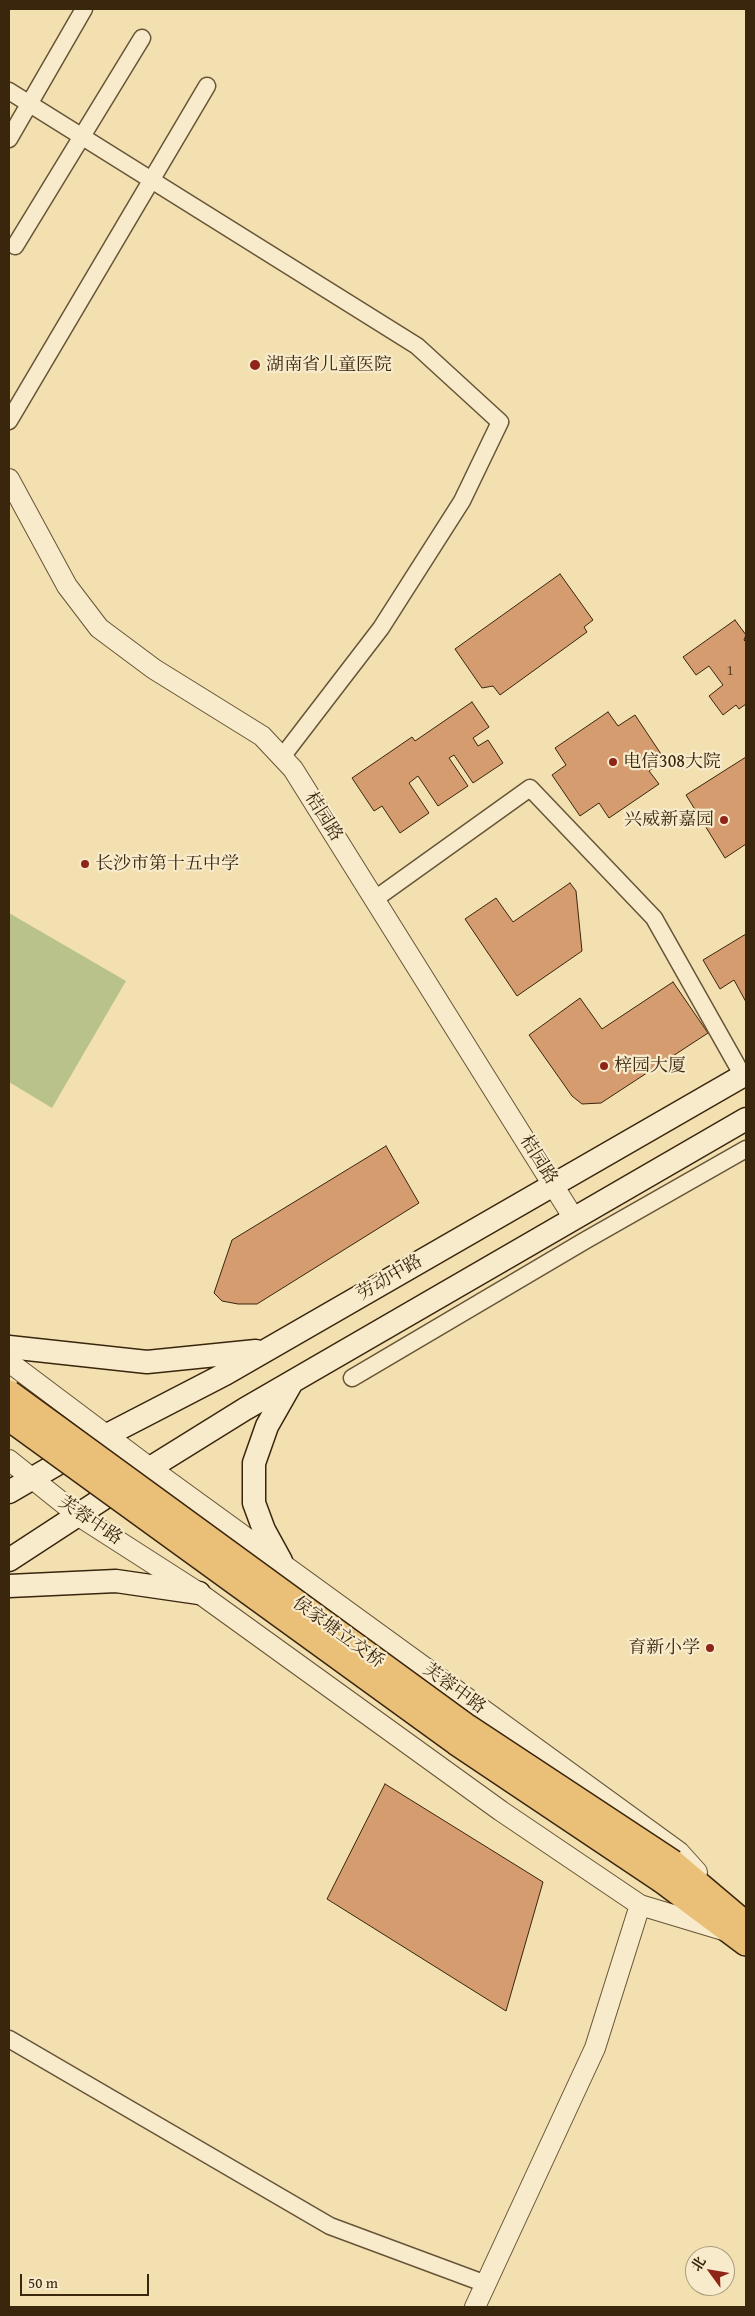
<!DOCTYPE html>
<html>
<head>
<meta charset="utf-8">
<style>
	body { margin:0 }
	#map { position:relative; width:755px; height:2316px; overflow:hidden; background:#f3e0b1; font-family:"Gentium Book Plus","Noto Serif SC",serif }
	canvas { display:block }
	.frame { position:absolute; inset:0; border:10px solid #3a250d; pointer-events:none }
	.north { position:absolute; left:685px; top:2246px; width:50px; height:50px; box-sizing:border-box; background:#f7ebcc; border:1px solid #ab9c80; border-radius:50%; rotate:302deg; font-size:14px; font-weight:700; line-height:20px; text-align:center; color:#3a250d }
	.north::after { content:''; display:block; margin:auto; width:18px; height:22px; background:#8f2418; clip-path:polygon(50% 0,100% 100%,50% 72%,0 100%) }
	.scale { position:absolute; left:20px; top:2274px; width:129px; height:22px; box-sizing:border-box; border:2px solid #3a250d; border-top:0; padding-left:6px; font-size:15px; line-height:18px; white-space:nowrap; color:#3a250d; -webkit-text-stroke:4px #f7ebcc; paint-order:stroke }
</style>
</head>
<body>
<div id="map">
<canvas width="755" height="2316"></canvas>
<div class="frame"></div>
<div class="north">北</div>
<div class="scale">50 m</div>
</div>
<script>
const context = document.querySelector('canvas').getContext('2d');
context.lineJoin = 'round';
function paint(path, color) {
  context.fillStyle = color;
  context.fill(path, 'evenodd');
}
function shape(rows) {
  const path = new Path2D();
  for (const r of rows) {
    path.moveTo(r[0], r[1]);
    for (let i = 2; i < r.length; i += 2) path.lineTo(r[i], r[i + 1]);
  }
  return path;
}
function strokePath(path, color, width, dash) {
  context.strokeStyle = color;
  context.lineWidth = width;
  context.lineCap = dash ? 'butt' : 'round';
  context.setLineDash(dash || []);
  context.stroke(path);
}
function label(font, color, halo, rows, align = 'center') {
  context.font = font + ' "Gentium Book Plus","Noto Serif SC",serif';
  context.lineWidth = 4.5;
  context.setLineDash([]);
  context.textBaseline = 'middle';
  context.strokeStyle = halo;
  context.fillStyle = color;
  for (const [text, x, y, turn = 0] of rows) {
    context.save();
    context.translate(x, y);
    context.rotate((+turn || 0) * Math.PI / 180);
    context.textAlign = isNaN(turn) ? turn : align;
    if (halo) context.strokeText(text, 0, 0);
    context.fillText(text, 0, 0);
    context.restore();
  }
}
paint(shape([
	[9,913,126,981,52,1108,9,1082]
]), '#bac28c');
const building = shape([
	[560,574,593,620,584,627,587,632,500,695,493,686,482,688,455,649,560,574],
	[735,620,746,635,744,640,746,642,746,704,739,709,736,705,723,715,709,696,723,685,709,666,696,675,683,657,735,620],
	[472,702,489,727,473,738,478,746,488,740,503,763,473,783,454,755,449,758,468,786,438,806,418,776,409,783,429,813,400,833,382,806,374,811,352,778,412,737,415,741,472,702],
	[608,712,618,726,635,715,665,760,649,771,659,784,609,818,599,803,580,816,552,775,566,765,555,748,608,712],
	[746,757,746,844,725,858,686,795,746,757],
	[570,883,576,891,582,951,517,996,465,919,496,898,513,922,570,883],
	[746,934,746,1002,734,980,720,989,703,960,746,934],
	[673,982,708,1033,601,1103,582,1104,572,1096,529,1035,580,998,602,1029,673,982],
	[386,1146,419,1203,257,1304,238,1304,222,1301,214,1293,232,1240,386,1146],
	[385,1784,543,1882,506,2011,327,1899,385,1784]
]);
paint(building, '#d49c6f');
strokePath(building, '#3a250d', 1);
const minor = shape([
	[9,91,417,346,500,422,462,501,381,628,282,757],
	[9,139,84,9],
	[15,246,142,38],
	[9,421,207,86],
	[375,899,530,788,654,918,743,1076],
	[352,1378,586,1240,746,1149],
	[9,2039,330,2226,486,2284]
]);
const tertiary = shape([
	[9,479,67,586,99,628,154,669,262,736,293,769,573,1217],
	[9,1362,150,1468,679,1852,697,1872],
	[9,1460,79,1516,199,1593,501,1811,640,1905,723,1930],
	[475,2307,595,2048,640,1905]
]);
const secondary = shape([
	[9,1347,147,1362,256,1351],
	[9,1492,107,1435,225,1374,746,1074],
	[9,1560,150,1468,245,1409,746,1119],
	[281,1561,264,1530,254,1503,254,1463,267,1426,292,1382],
	[9,1586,116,1581,199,1593]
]);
const primary = shape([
	[673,1863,738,1918],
	[662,1880,746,1943]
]);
strokePath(minor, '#685436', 19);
strokePath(tertiary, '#685436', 22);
strokePath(secondary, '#3a250d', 25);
strokePath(primary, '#3a250d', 28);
strokePath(minor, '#f7ebcc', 16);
strokePath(tertiary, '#f7ebcc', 20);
strokePath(secondary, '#f7ebcc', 22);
strokePath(primary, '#eac078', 25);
const primaryBridge = shape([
	[9,1393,467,1727,673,1863],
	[9,1418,456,1742,662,1880]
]);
strokePath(primaryBridge, '#3a250d', 28, []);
strokePath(primaryBridge, '#eac078', 25);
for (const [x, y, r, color] of [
	[255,365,6,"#8f2418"],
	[613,762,5,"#8f2418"],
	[724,820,5,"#8f2418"],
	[85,864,5,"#8f2418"],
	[604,1066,5,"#8f2418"],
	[710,1648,5,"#8f2418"]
]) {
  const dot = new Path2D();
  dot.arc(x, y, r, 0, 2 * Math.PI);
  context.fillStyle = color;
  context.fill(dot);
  strokePath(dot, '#f7ebcc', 2);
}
label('15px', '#604326', null, [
	["1",730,671]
]);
label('18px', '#3a250d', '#f7ebcc', [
	["湖南省儿童医院",266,365],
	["电信308大院",623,762],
	["兴威新嘉园",714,820,"right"],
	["长沙市第十五中学",95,864],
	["梓园大厦",614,1066],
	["育新小学",700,1648,"right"]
], 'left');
label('18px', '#3a250d', '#f7ebcc', [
	["桔园路",323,817,58],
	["桔园路",538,1160,58],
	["劳动中路",390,1278,-30],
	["芙蓉中路",90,1521,34],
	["侯家塘立交桥",338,1633,36],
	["芙蓉中路",454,1689,36]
]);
</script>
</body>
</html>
